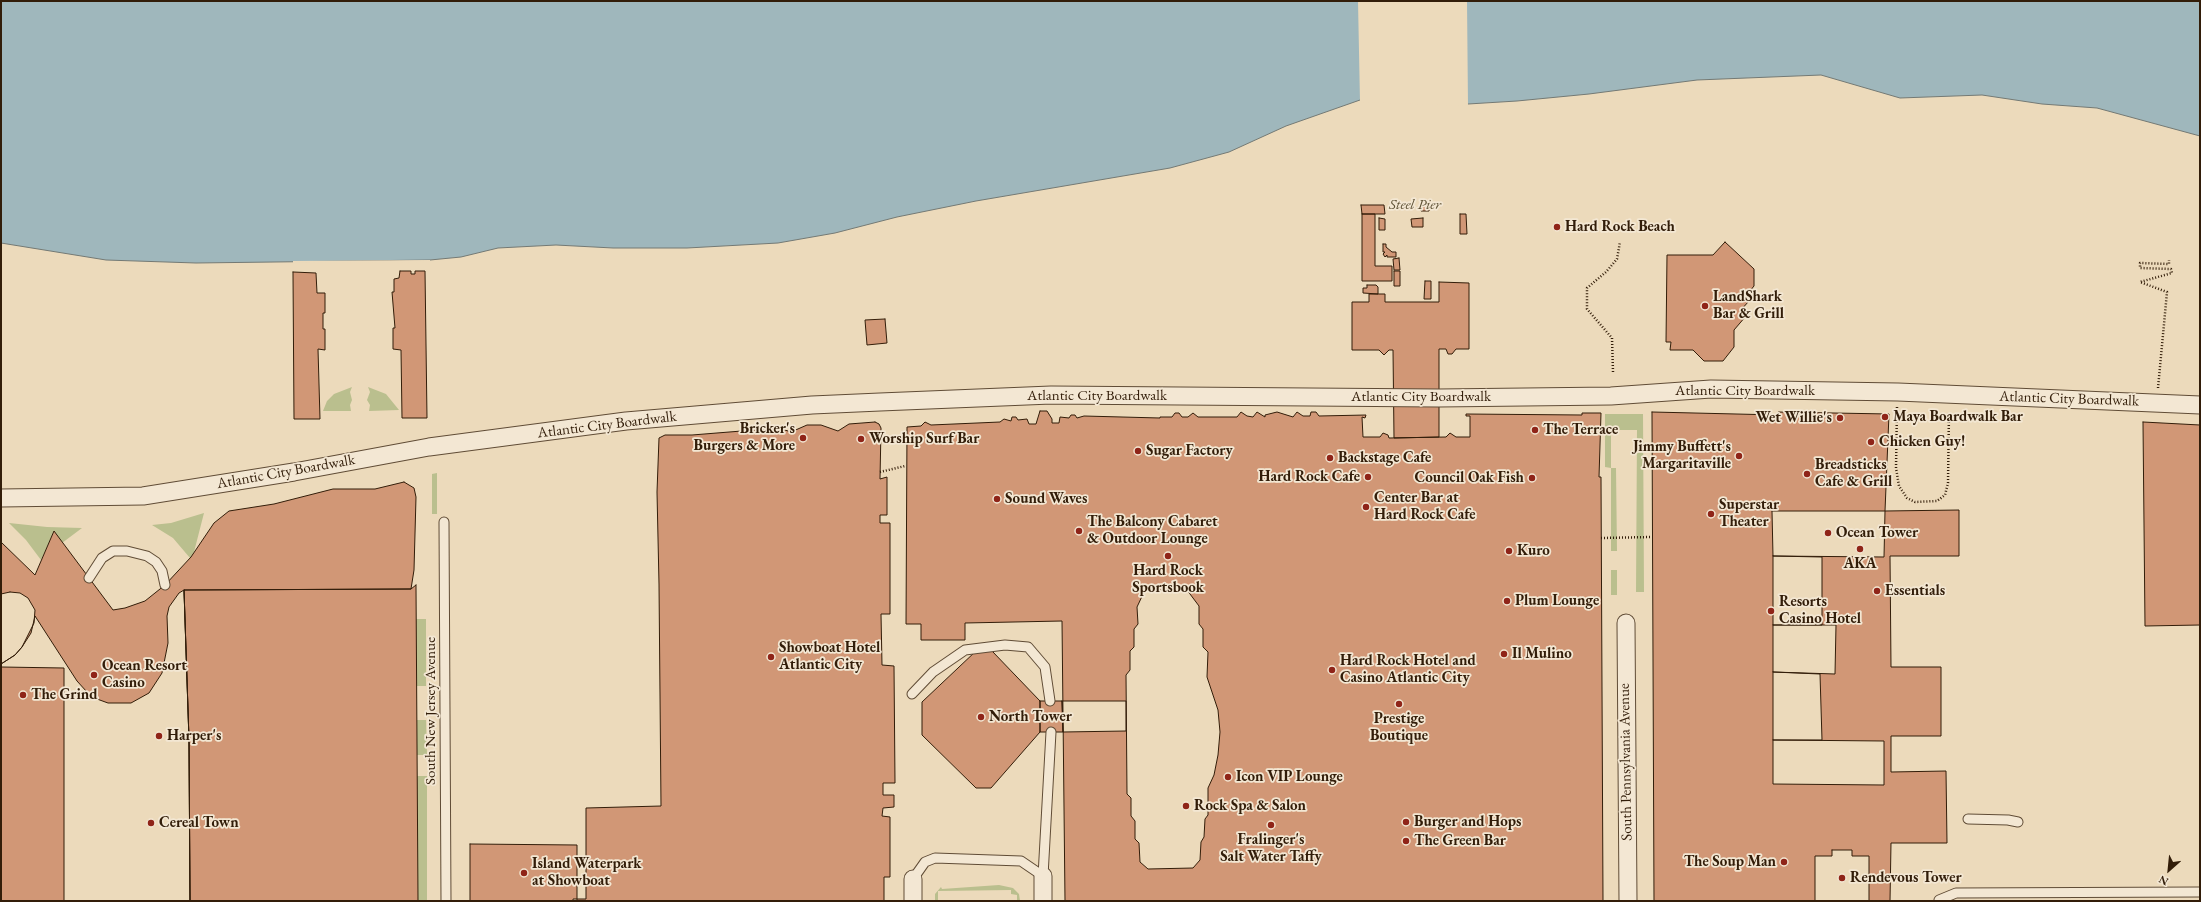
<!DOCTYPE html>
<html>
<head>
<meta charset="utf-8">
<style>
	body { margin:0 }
	#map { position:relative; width:2201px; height:902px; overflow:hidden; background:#ecdabb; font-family:"EB Garamond",serif }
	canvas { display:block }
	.frame { position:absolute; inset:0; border:2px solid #321d09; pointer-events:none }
	.north { position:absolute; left:2149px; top:850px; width:40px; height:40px; -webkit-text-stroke:3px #f3e7d3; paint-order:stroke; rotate:207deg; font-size:11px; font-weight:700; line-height:16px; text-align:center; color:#321d09 }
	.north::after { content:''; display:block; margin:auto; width:14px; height:18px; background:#321d09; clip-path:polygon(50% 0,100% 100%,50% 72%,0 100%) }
</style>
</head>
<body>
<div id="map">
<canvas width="2201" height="902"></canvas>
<div class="frame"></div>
<div class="north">N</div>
</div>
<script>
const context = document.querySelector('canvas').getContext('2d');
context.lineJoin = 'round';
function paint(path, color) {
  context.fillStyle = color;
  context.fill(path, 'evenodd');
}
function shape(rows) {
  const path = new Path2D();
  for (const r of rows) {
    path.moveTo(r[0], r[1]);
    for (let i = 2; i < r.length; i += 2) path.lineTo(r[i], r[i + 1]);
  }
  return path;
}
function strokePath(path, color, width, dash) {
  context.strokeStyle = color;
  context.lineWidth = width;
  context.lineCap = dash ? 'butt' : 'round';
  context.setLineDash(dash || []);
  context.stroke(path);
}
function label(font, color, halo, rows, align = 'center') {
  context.font = font + ' "EB Garamond",serif';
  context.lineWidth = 3.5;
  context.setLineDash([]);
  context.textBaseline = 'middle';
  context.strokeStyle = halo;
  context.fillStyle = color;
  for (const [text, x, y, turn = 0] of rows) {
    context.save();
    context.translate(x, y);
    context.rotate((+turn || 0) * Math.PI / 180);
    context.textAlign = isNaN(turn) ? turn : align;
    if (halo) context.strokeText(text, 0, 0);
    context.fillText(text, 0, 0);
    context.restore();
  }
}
paint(shape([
	[352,387,350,392,352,400,350,405,351,411,323,411,327,401,334,394],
	[368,387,386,394,399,410,369,411,370,405,367,400,370,392],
	[1605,414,1643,414,1644,592,1636,592,1637,430,1611,430,1611,468,1616,468,1617,551,1611,551,1611,468,1605,467],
	[437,473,437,514,432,514,432,474],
	[204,513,194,552,190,558,173,538,152,525,171,523],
	[9,523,47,527,82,528,62,543,54,532,41,560,26,540],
	[1611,570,1617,570,1617,595,1611,595],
	[416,619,426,619,426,686,417,686],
	[417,720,426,720,427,755,417,755],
	[417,776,427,776,427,901,418,901],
	[999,885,1013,888,1019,894,1020,901,1017,901,1017,895,1011,894,1011,890,938,891,938,901,935,901,935,894,941,887,942,889]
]), '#babf8e');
const water = shape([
	[1,1,2200,1,2200,136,2097,108,2042,104,1982,95,1900,98,1821,75,1697,80,1589,94,1517,101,1468,104,1360,100,1286,126,1229,152,1170,168,976,201,897,217,835,233,778,243,687,248,613,248,556,245,498,248,461,257,430,260,196,263,106,260,1,243,1,1]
]);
paint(water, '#9fb7bc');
strokePath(water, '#737974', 1);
paint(shape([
	[1358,1,1467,1,1468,106,1360,102],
	[430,260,430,262,293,263,293,261]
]), '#ecdabb');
const building = shape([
	[1421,204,1429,204,1429,211,1421,211,1421,204],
	[1361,205,1384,205,1385,214,1362,214,1361,205],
	[1362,214,1375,214,1375,266,1392,266,1392,281,1362,281,1362,214],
	[1460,214,1466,214,1467,234,1460,234,1460,214],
	[1379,218,1385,219,1385,230,1379,230,1379,218],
	[1423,218,1423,227,1412,227,1411,219,1423,218],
	[1725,242,1754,269,1754,286,1745,297,1749,301,1740,311,1746,316,1734,330,1734,347,1723,361,1704,361,1693,350,1670,350,1671,342,1666,342,1667,255,1713,255,1725,242],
	[1383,244,1386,244,1386,247,1392,252,1396,252,1396,257,1387,257,1387,255,1385,257,1383,254,1385,252,1383,252,1383,244],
	[1399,258,1400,270,1394,270,1393,259,1399,258],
	[400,271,411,271,411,274,415,274,415,271,425,271,427,418,402,418,401,350,393,349,393,328,395,328,392,292,394,292,394,279,399,278,400,271],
	[1394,271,1400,271,1400,286,1394,286,1394,271],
	[293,272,316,273,317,293,325,293,325,313,323,313,323,329,325,329,325,350,318,349,320,419,294,419,293,272],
	[1425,281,1431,281,1431,299,1424,299,1425,281],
	[1439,282,1469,283,1469,349,1456,349,1452,354,1448,354,1446,349,1439,349,1439,437,1394,438,1393,350,1389,350,1384,355,1379,350,1352,350,1352,302,1369,302,1369,294,1385,294,1385,302,1439,302,1439,282],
	[1367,285,1376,285,1378,287,1378,294,1363,293,1363,288,1367,288,1367,285],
	[885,319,887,343,867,345,865,320,885,319],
	[1040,411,1047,411,1052,419,1052,423,1059,423,1060,417,1069,418,1071,415,1075,415,1077,418,1084,416,1160,418,1160,417,1172,417,1175,413,1179,413,1182,417,1188,417,1193,413,1198,417,1237,417,1241,412,1247,416,1253,417,1257,412,1265,417,1265,415,1277,412,1293,417,1297,412,1303,416,1310,416,1311,412,1316,412,1319,416,1366,415,1365,418,1362,417,1363,437,1380,437,1383,433,1388,435,1389,438,1446,437,1450,433,1456,437,1470,437,1470,416,1466,416,1466,414,1582,415,1582,413,1601,413,1599,477,1601,477,1603,901,1065,901,1062,621,965,623,965,640,921,640,921,624,906,624,907,427,921,426,925,422,931,425,1000,422,1004,419,1011,421,1012,417,1016,417,1018,420,1027,419,1029,424,1036,424,1040,411],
	[1652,412,1778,415,1778,412,1889,414,1885,511,1959,510,1959,556,1890,556,1891,667,1941,667,1941,736,1891,736,1891,772,1946,771,1947,843,1891,843,1890,901,1654,901,1652,412],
	[875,422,879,424,881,428,880,479,887,477,887,515,880,515,880,523,890,523,890,614,881,614,882,665,894,666,895,783,883,783,883,795,894,795,894,807,883,808,882,816,890,817,890,877,884,877,884,901,573,901,573,899,586,899,586,808,661,806,659,584,657,492,659,438,665,435,692,435,779,428,791,432,807,425,821,425,838,431,849,424,875,422],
	[2143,422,2200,425,2200,625,2145,626,2143,422],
	[404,482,414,488,416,497,414,570,411,589,184,590,189,740,190,901,1,901,1,542,35,575,54,531,113,610,125,608,145,601,165,585,191,557,214,523,229,511,274,504,333,489,375,489,404,482],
	[1772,511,1885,511,1884,557,1773,556,1772,511],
	[1773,556,1822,557,1822,625,1773,625,1773,556],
	[416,585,418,901,190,901,189,740,184,590,411,589,416,585],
	[184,590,189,740,190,901,1,901,1,664,15,655,22,647,31,633,35,616,77,681,87,692,97,699,108,703,131,703,149,693,162,673,168,643,167,616,169,607,179,593,184,590],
	[1145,590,1187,590,1199,606,1199,624,1203,629,1203,647,1208,652,1207,677,1218,710,1220,732,1218,755,1214,775,1208,788,1208,815,1205,819,1204,837,1201,842,1200,860,1193,868,1148,869,1140,862,1139,843,1135,839,1135,821,1131,816,1131,798,1127,794,1126,675,1130,670,1130,651,1134,647,1134,629,1138,624,1137,607,1145,590],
	[10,592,20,593,28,598,35,610,34,623,22,647,15,655,1,664,1,594,10,592],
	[1773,625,1836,625,1835,674,1773,672,1773,625],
	[976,651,992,651,1040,701,1040,732,991,788,976,788,922,735,922,702,976,651],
	[1,667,64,668,64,901,1,901,1,667],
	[1773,672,1820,674,1822,740,1773,740,1773,672],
	[1040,701,1062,701,1063,732,1040,732,1040,701],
	[1062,701,1126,701,1126,731,1063,732,1062,701],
	[1773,740,1884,741,1884,785,1773,784,1773,740],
	[470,844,577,845,577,901,470,901,470,844],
	[1832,850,1852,850,1852,856,1869,856,1869,901,1815,901,1815,856,1832,856,1832,850]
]);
paint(building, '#d19776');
strokePath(building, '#321d09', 1);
const lane = shape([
	[444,522,446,901],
	[89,578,102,558,113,551,127,551,147,556,156,562,162,571,165,585],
	[912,694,933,672,965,650,1005,645,1028,647,1045,667,1050,701],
	[1968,819,2008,820,2018,822],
	[1043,876,1051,732],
	[913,879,925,862,935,858,1021,861,1043,876],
	[1939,900,1956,893,2200,892]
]);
const street = shape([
	[1,498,143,496,294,472,429,447,626,421,812,405,880,402,1051,395,1439,398,1611,396,1711,389,1898,392,2200,405],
	[1626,623,1628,901],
	[913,879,913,901],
	[1043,901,1043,876]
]);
strokePath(lane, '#604c36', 11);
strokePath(street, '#604c36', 19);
strokePath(shape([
	[1613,372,1612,338,1587,309,1587,288,1606,272,1617,259,1620,242],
	[2158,388,2167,292,2140,282,2172,273,2171,269,2140,268,2140,263,2169,264,2169,260],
	[1897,407,1896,468,1899,486,1907,498,1915,502,1937,501,1945,495,1948,483,1949,411],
	[880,472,905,466],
	[1601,538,1651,537]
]), '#321d09', 2.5, [1, 2]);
strokePath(lane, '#f3e7d3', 9);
strokePath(street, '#f3e7d3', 17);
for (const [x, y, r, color] of [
	[1557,227,4,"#8f2418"],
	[1705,306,4,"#8f2418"],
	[1885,417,4,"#8f2418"],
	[1840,418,4,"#8f2418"],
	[1535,430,4,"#8f2418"],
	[803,438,4,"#8f2418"],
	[861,439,4,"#8f2418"],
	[1871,442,4,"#8f2418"],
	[1138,451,4,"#8f2418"],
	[1739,456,4,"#8f2418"],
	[1330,458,4,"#8f2418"],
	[1807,474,4,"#8f2418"],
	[1368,477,4,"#8f2418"],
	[1532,478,4,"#8f2418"],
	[997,499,4,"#8f2418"],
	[1366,507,4,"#8f2418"],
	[1711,514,4,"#8f2418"],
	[1079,531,4,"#8f2418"],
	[1828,533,4,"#8f2418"],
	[1860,549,4,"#8f2418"],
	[1509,551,4,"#8f2418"],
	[1168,556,4,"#8f2418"],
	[1877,591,4,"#8f2418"],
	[1507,601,4,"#8f2418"],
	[1771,611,4,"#8f2418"],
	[1504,654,4,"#8f2418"],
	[771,657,4,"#8f2418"],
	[1332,670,4,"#8f2418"],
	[94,675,4,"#8f2418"],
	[23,695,4,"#8f2418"],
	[1399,704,4,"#8f2418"],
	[981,717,4,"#8f2418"],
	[159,736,4,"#8f2418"],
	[1228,777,4,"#8f2418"],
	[1186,806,4,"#8f2418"],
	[1406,822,4,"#8f2418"],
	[151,823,4,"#8f2418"],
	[1271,825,4,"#8f2418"],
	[1406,841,4,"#8f2418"],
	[1784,862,4,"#8f2418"],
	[524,873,4,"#8f2418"],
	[1842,878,4,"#8f2418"]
]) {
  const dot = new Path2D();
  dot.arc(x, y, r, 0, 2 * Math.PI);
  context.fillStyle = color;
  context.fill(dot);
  strokePath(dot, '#f3e7d3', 1.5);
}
label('italic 15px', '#5b4e31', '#f3e7d3', [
	["Steel Pier",1415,205]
]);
label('bold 15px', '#321d09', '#f3e7d3', [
	["Hard Rock Beach",1565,227],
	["LandShark",1713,297],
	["Bar & Grill",1713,314],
	["Maya Boardwalk Bar",1893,417],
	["Wet Willie's",1832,418,"right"],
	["Bricker's",795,429,"right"],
	["Burgers & More",795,446,"right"],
	["The Terrace",1543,430],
	["Worship Surf Bar",869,439],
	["Chicken Guy!",1879,442],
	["Jimmy Buffett's",1731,447,"right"],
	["Margaritaville",1731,464,"right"],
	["Sugar Factory",1146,451],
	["Backstage Cafe",1338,458],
	["Breadsticks",1815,465],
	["Cafe & Grill",1815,482],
	["Hard Rock Cafe",1360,477,"right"],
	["Council Oak Fish",1524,478,"right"],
	["Center Bar at",1374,498],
	["Hard Rock Cafe",1374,515],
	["Sound Waves",1005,499],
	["Superstar",1719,505],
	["Theater",1719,522],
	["The Balcony Cabaret",1087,522],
	["& Outdoor Lounge",1087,539],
	["Ocean Tower",1836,533],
	["Kuro",1517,551],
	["AKA",1860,564,"center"],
	["Hard Rock",1168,571,"center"],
	["Sportsbook",1168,588,"center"],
	["Essentials",1885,591],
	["Plum Lounge",1515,601],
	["Resorts",1779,602],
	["Casino Hotel",1779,619],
	["Showboat Hotel",779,648],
	["Atlantic City",779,665],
	["Il Mulino",1512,654],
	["Hard Rock Hotel and",1340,661],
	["Casino Atlantic City",1340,678],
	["Ocean Resort",102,666],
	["Casino",102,683],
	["The Grind",31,695],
	["North Tower",989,717],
	["Prestige",1399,719,"center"],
	["Boutique",1399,736,"center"],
	["Harper's",167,736],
	["Icon VIP Lounge",1236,777],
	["Rock Spa & Salon",1194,806],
	["Burger and Hops",1414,822],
	["Cereal Town",159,823],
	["Fralinger's",1271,840,"center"],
	["Salt Water Taffy",1271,857,"center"],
	["The Green Bar",1414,841],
	["The Soup Man",1776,862,"right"],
	["Island Waterpark",532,864],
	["at Showboat",532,881],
	["Rendevous Tower",1850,878]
], 'left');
label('15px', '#321d09', '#f3e7d3', [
	["Atlantic City Boardwalk",1745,391],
	["Atlantic City Boardwalk",1097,396],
	["Atlantic City Boardwalk",1421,397],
	["Atlantic City Boardwalk",2069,399,2],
	["Atlantic City Boardwalk",607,425,-7],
	["Atlantic City Boardwalk",286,472,-10],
	["South New Jersey Avenue",431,711,-90],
	["South Pennsylvania Avenue",1626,762,-91]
]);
</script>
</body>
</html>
